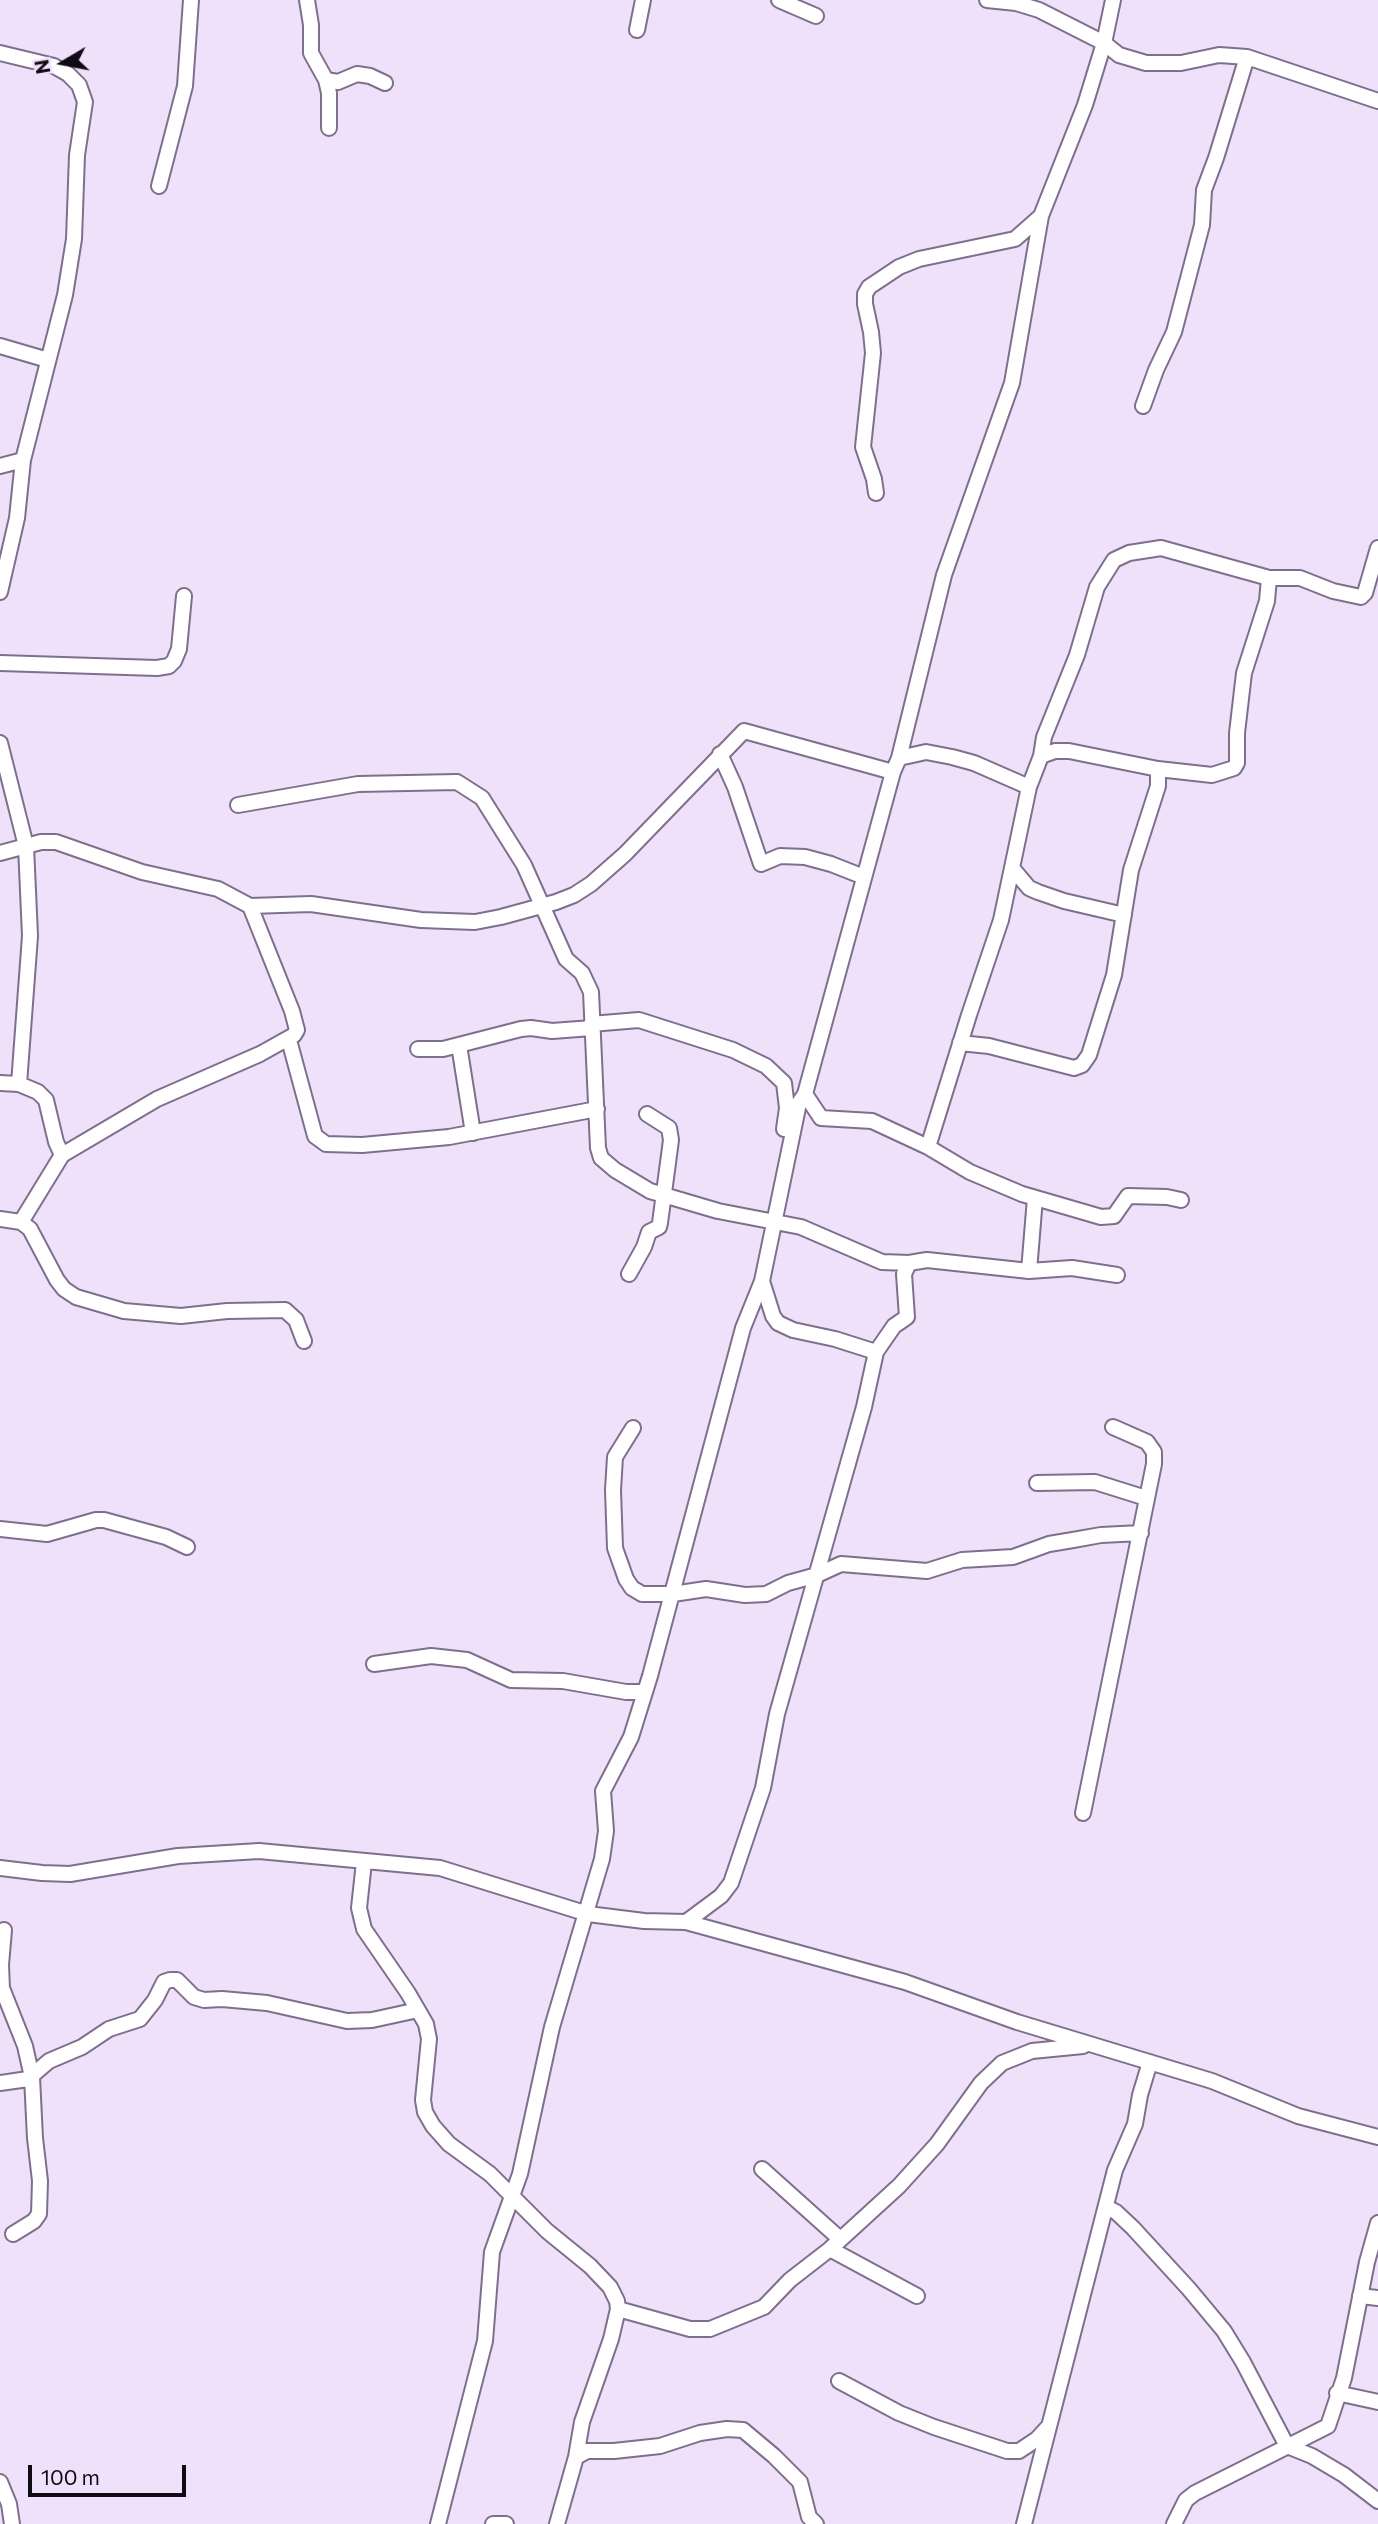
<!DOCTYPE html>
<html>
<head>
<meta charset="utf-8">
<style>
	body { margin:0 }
	#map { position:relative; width:1378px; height:2524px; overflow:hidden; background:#f0e1fb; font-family:Commissioner,sans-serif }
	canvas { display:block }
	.north { position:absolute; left:28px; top:28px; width:70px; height:70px; -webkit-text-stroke:5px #f0e1fb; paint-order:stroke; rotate:260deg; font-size:19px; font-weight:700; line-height:28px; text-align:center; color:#100a15 }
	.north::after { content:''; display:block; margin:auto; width:24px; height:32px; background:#100a15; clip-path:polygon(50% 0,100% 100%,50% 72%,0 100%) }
	.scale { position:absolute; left:28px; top:2465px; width:158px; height:32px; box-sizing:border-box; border:4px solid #100a15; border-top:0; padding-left:9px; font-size:21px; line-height:24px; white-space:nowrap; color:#100a15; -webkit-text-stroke:5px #f0e1fb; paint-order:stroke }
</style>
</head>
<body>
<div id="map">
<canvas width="1378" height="2524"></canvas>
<div class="north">N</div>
<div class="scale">100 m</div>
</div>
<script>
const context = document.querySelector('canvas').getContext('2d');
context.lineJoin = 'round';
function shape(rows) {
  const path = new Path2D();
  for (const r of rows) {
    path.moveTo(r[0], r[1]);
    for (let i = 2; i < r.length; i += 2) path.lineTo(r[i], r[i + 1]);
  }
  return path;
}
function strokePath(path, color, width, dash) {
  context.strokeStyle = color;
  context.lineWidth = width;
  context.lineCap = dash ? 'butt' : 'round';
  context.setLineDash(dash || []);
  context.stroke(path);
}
const minor = shape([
	[307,0,311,25,311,53,326,80,329,93,329,128],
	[779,0,816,16],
	[987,0,1016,3,1039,10,1104,43,1119,55,1146,63,1181,63,1219,55,1247,57,1378,101],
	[637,30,643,0],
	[0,53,54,66,68,74,79,85,85,102,77,155,74,239,65,295,23,460,17,518,0,592],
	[326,80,338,82,357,74,370,76,385,83],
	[159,186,185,86,191,0],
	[0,346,48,360],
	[1143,406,1156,370,1174,332,1202,225,1204,190,1216,158,1247,57],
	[0,466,23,460],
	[876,493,874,479,863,447,873,353,871,332,865,304,865,294,869,287,899,267,919,259,1015,239,1041,216],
	[0,663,157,668,169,666,174,661,179,649,184,596],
	[0,743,26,846,30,936,19,1084],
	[720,754,735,787,761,864,780,856,805,857,831,864,864,877],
	[1041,756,1055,751,1069,751,1158,769,1212,775,1234,768,1237,763,1237,733,1244,673,1267,601,1269,578],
	[899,758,926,752,952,757,974,763,1029,787],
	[238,805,358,784,457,782,482,798,524,865,566,959,582,973,591,992,598,1148,601,1158,615,1170,650,1191,718,1211,801,1227,882,1262,909,1263],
	[0,853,41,842,56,842,142,872,218,889,250,906,311,904,421,920,475,922,501,917,556,902,574,895,591,884,625,854,744,731,893,772],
	[1013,869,1029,888,1038,892,1064,901,1124,915],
	[591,1024,639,1020,733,1050,766,1066,784,1083,787,1108,784,1129],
	[289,1040,315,1136,326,1144,362,1145,449,1137,597,1109],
	[960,1043,989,1046,1074,1068,1082,1065,1089,1055,1114,975,1131,870,1158,786,1158,769],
	[459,1045,473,1133],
	[418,1049,443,1049,521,1029,531,1028,552,1031,592,1028],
	[0,1083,19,1084,38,1092,46,1100,56,1142,62,1155],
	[805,1094,821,1118,872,1121,928,1147,970,1172,1022,1194,1101,1217,1114,1216,1128,1196,1167,1197,1181,1200],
	[928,1147,969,1015,1001,920,1029,787,1041,756,1044,737,1077,655,1097,587,1114,560,1129,553,1161,548,1269,578,1300,578,1333,591,1361,597,1365,593,1378,548],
	[0,1219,21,1222,30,1229,57,1280,64,1289,76,1297,124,1311,181,1316,227,1311,285,1310,296,1320,304,1341],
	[21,1222,62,1155,157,1099,260,1054,294,1035,297,1030,292,1011,250,906],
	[1029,1271,1035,1198],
	[629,1274,644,1247,649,1232,659,1227,660,1223,671,1140,669,1128,647,1114],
	[762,1281,773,1316,778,1323,793,1330,835,1339,876,1352],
	[633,1428,615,1457,613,1490,615,1548,626,1579,632,1588,642,1594,673,1594,706,1589,745,1595,766,1594,788,1583,817,1575,841,1564,927,1571,962,1560,1013,1557,1049,1544,1073,1540,1101,1535,1141,1533],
	[1037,1483,1095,1482,1146,1498],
	[0,1529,47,1534,96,1520,104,1520,166,1537,187,1547],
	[374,1664,431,1656,467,1660,511,1680,563,1681,626,1692,645,1692],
	[1083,1813,1154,1464,1154,1452,1147,1442,1113,1427],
	[364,1862,359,1908,364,1929,408,1993,426,2024,429,2039,423,2100,425,2112,433,2126,449,2144,490,2174,547,2231,590,2266,610,2287,617,2301,618,2309,611,2339,582,2422,576,2457,557,2524],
	[0,1868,42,1873,70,1874,178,1856,259,1851,440,1868,588,1914,644,1921,686,1922,905,1982,1017,2022,1212,2081,1298,2116,1378,2137],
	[686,1922,721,1896,731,1883,763,1788,777,1714,864,1407,876,1352,894,1326,907,1317,904,1274,909,1263,927,1260,1029,1271,1072,1268,1117,1275],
	[0,1983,25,2046,32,2077,35,2138,40,2181,39,2214,34,2221,13,2234],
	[2,1989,1,1965,4,1930],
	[0,2083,28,2079,49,2061,82,2047,109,2029,140,2019,155,2000,164,1982,170,1980,177,1980,194,1997,204,2000,222,1999,267,2003,347,2021,372,2020,418,2010],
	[762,2169,840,2239],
	[1106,2207,1116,2212,1133,2228,1189,2289,1224,2331,1243,2362,1287,2446,1312,2456,1344,2475,1378,2501],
	[830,2249,917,2296],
	[1360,2296,1378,2298],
	[618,2309,690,2329,710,2329,764,2307,790,2280,830,2249,899,2186,937,2144,981,2083,1002,2063,1032,2051,1083,2046],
	[839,2381,899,2413,934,2427,1007,2451,1019,2451,1037,2439,1048,2427],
	[1337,2393,1378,2402],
	[576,2457,587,2451,614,2451,660,2446,700,2433,727,2429,743,2430,774,2456,800,2482,809,2517,816,2524],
	[0,2482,9,2504,12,2524],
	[438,2524,485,2341,492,2252,520,2174,552,2027,602,1859,606,1831,603,1791,631,1737,650,1676,743,1328,762,1281,799,1103,805,1094,893,772,899,758,944,575,1012,383,1041,216,1085,105,1104,43,1113,0],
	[493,2524,506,2524],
	[1024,2524,1115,2170,1135,2124,1140,2095,1150,2062],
	[1174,2524,1186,2500,1195,2493,1328,2426,1344,2378,1367,2262,1378,2223]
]);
strokePath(minor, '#806f8c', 18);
strokePath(minor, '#fff', 14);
</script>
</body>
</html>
